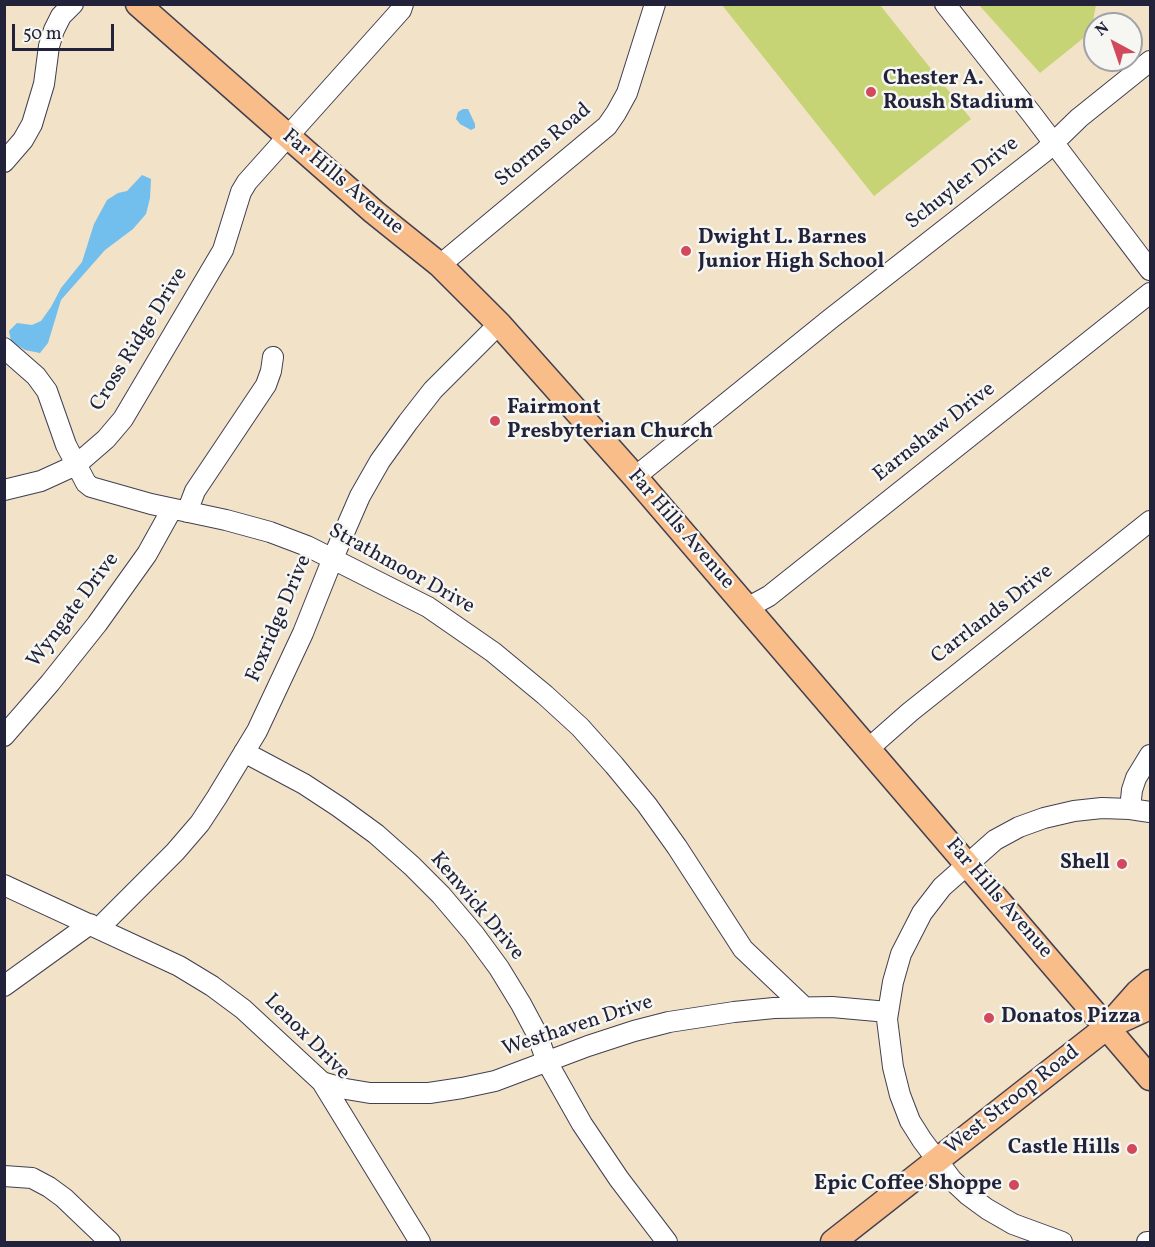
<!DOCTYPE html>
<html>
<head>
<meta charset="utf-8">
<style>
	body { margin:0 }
	#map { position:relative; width:1155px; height:1247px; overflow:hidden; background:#f1e2c8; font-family:Vollkorn,serif }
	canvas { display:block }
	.frame { position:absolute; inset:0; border:6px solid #22223b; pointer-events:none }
	.north { position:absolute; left:1083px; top:12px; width:60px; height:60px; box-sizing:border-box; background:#f6f6f2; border:2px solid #a1a1a9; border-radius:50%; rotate:320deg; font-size:16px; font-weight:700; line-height:24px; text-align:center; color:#22223b }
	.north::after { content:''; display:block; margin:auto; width:21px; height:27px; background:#d1495b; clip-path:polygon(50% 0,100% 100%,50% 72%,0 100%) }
	.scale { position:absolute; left:12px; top:24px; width:102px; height:27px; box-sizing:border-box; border:3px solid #22223b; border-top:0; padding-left:8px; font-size:18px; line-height:21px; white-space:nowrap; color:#22223b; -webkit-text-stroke:4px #f6f6f2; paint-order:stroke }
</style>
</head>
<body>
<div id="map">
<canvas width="1155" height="1247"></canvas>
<div class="frame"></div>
<div class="north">N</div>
<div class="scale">50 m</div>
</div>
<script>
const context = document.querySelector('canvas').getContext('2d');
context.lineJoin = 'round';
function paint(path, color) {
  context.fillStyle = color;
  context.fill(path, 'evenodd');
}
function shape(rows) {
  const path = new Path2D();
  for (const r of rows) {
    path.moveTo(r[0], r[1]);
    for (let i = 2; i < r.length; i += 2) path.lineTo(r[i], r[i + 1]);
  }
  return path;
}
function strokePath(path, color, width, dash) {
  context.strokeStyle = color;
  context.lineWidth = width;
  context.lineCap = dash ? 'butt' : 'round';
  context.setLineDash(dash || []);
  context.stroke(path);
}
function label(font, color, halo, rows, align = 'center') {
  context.font = font + ' Vollkorn,serif';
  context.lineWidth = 5;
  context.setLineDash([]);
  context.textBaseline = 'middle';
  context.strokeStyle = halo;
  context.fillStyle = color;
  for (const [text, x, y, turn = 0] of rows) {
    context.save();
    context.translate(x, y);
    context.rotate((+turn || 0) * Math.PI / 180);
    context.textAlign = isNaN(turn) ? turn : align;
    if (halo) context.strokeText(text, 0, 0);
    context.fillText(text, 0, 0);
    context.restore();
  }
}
paint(shape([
	[722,5,880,5,971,119,874,196],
	[979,5,1096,5,1091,32,1040,73]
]), '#c6d476');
paint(shape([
	[463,109,468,109,475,124,475,128,471,130,460,124,456,119,458,112],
	[142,175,151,179,150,198,146,214,133,229,105,250,61,300,48,343,40,353,25,350,11,341,9,331,17,323,32,325,41,321,51,307,61,288,82,262,94,224,107,200,118,193,127,191]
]), '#72beec');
const minor = shape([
	[945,4,1031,113,1150,270],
	[4,162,23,140,32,124,44,84,49,46,54,30,61,16,73,4],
	[440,265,607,126,616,113,627,93,655,4],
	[4,348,36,376,47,391,66,445,86,483,91,487,151,504,226,520,270,532,307,546,428,607,493,652,545,695,580,727,614,765,647,805,677,847,743,949,803,1006],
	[635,477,829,320,1044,152,1079,118,1150,61],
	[4,490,41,481,76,465,106,439,123,419,223,250,241,192,247,182,401,10,403,4],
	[187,512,195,491,266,385,271,371,273,357],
	[747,608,769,596,1150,293],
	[4,736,50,683,97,624,147,554,172,509],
	[868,749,910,712,1150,521],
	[244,752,304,784,339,807,376,834,412,866,441,895,474,934,499,968,521,1004,537,1034,547,1062,582,1124,619,1179,667,1242],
	[1130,809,1132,790,1136,778,1150,755],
	[4,885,179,966,212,986,243,1009,322,1082,420,1242],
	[99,928,175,852,200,823,217,797,257,731,303,633,333,558,360,496,380,461,408,422,433,390,499,324],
	[4,986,90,924],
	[322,1082,346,1089,370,1093,429,1093,462,1088,495,1081,588,1046,634,1031,669,1022,734,1012,774,1008,832,1007,888,1012],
	[4,1176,32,1178,49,1187,64,1198,110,1242],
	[1062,1242,1013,1224,987,1209,968,1195,952,1180,922,1140,910,1121,900,1095,893,1067,887,1019,893,982,901,954,922,913,942,887,995,840,1019,827,1044,818,1074,811,1102,808,1130,809,1150,812],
	[1147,1242,1150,1242]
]);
const major = shape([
	[138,4,374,212,440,265,499,324,635,477,1150,1078],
	[1115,1023,1150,1007],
	[833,1242,1107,1027,1138,992,1150,982]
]);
strokePath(minor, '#413f50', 22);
strokePath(major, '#413f50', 27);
strokePath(minor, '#fff', 20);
strokePath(major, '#f8bd89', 24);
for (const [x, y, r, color] of [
	[871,92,6,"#d1495b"],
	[686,251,6,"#d1495b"],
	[495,421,6,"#d1495b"],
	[1122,864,6,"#d1495b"],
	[989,1018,6,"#d1495b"],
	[1132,1149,6,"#d1495b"],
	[1014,1185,6,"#d1495b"]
]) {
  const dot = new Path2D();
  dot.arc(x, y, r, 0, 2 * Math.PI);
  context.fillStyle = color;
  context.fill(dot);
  strokePath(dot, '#f6f6f2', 2);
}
label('bold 21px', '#22223b', '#f6f6f2', [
	["Chester A.",883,80],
	["Roush Stadium",883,104],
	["Dwight L. Barnes",698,239],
	["Junior High School",698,263],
	["Fairmont",507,409],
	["Presbyterian Church",507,433],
	["Shell",1110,864,"right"],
	["Donatos Pizza",1001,1018],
	["Castle Hills",1120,1149,"right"],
	["Epic Coffee Shoppe",1002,1185,"right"]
], 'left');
label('21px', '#22223b', '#f6f6f2', [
	["Storms Road",544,146,-40],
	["Far Hills Avenue",342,183,40],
	["Schuyler Drive",963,184,-38],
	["Cross Ridge Drive",140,340,-58],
	["Earnshaw Drive",935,433,-38],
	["Far Hills Avenue",680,530,49],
	["Strathmoor Drive",401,570,29],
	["Wyngate Drive",74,611,-53],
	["Carrlands Drive",993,615,-38],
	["Foxridge Drive",280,619,-67],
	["Far Hills Avenue",998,899,49],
	["Kenwick Drive",476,907,50],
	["Westhaven Drive",578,1027,-18],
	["Lenox Drive",306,1038,45],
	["West Stroop Road",1013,1101,-38]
]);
</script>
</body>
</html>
